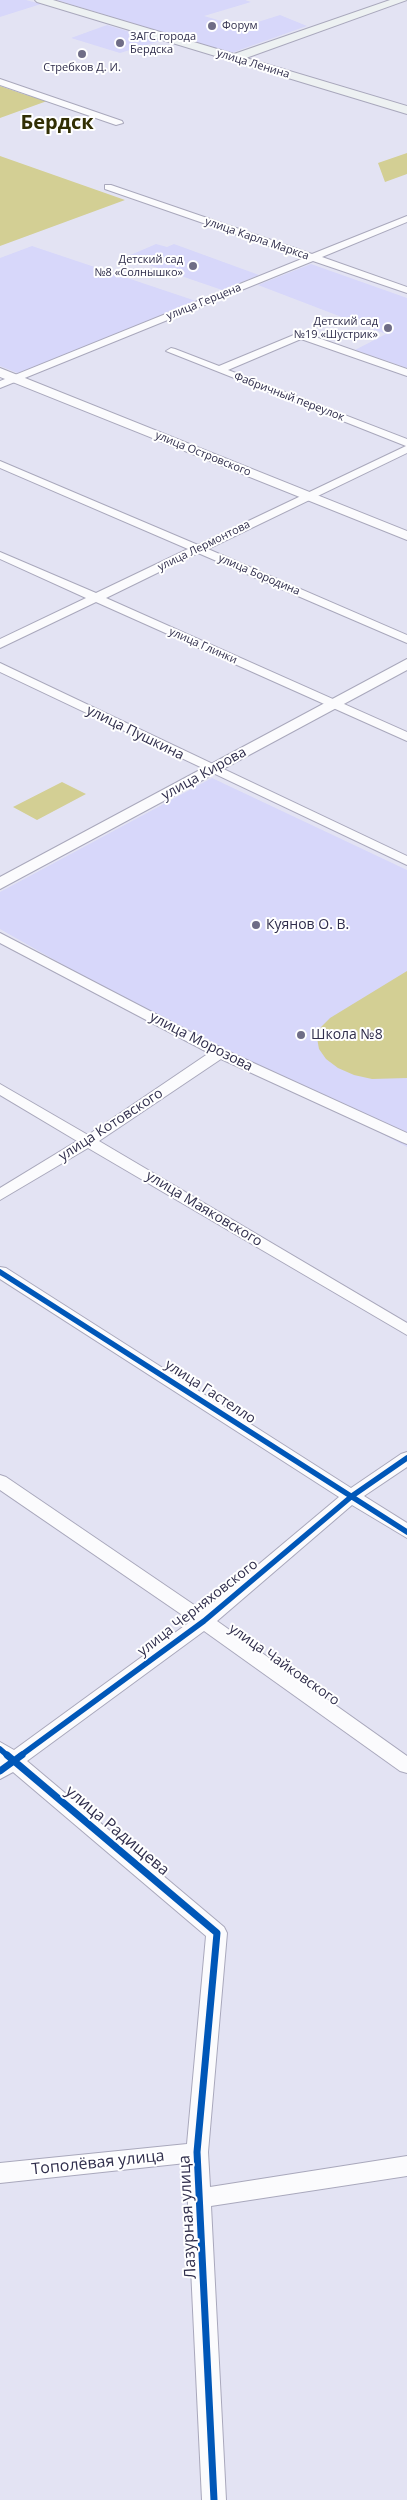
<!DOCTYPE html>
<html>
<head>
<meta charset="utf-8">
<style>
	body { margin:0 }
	canvas { display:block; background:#e3e3f3 }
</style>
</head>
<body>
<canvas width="407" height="2500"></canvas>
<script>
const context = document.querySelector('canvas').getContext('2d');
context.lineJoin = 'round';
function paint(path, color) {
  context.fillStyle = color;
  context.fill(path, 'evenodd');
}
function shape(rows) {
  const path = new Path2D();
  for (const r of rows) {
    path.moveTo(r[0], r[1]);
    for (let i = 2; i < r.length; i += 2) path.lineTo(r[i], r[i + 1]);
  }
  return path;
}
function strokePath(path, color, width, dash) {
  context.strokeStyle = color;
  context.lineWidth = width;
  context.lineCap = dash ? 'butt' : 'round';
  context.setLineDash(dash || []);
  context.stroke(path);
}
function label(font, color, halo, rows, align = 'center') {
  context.font = font + ' "Open Sans",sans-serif';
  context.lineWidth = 4;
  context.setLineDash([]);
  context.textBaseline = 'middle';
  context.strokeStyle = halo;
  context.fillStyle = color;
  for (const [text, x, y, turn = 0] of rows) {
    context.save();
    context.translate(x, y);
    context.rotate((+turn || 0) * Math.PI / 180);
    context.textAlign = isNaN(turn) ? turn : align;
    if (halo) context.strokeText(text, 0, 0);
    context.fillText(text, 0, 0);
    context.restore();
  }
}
paint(shape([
	[0,0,26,0,41,4,0,17],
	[57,0,245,0,251,2,204,16,242,27,280,15,307,26,231,53],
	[107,25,160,41,120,53,71,38],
	[156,244,167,247,174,244,259,275,222,290,126,257],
	[32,246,196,301,20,374,0,366,0,258],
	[311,264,407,298,407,368,355,350,386,334,258,285],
	[212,778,407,870,407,1147,81,975,0,929,0,892]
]), '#d7d7fa');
paint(shape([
	[0,86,23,94,47,101,0,118],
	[407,153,407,174,385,182,378,163],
	[0,156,125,200,0,246],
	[62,782,86,794,37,820,13,807],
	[407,971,407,1078,372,1079,354,1075,338,1068,326,1059,319,1049,317,1038,321,1027,330,1018]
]), '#d3cf94');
const minor = shape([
	[0,79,122,121,123,123,116,125,0,85,0,79],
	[105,185,111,185,312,254,407,216,407,222,322,257,407,287,407,293,313,261,0,388,0,381,304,258,105,189,105,185],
	[301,332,407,369,407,376,301,339,228,370,407,439,407,453,208,549,407,635,407,643,198,553,106,598,407,732,407,741,96,602,0,648,0,639,86,598,0,559,0,552,96,593,188,549,0,468,0,461,198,545,406,446,166,351,171,348,175,349,219,366,301,332],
	[0,663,407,856,407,865,0,672,0,663],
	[0,933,225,1050,407,1133,407,1144,402,1142,221,1059,99,1141,407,1323,407,1335,88,1148,0,1200,0,1188,77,1141,0,1095,0,1084,88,1135,209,1053,0,943,0,933],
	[0,1267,6,1268,351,1488,401,1454,407,1452,407,1467,364,1496,407,1523,407,1538,352,1505,217,1621,407,1756,407,1773,400,1771,204,1631,27,1761,224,1927,227,1933,208,2152,210,2187,407,2156,407,2176,211,2206,226,2500,202,2500,186,2163,0,2183,0,2163,187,2144,206,1936,13,1772,0,1779,0,1742,14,1750,191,1621,0,1490,0,1475,6,1477,203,1611,339,1497,0,1279,0,1267]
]);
const tertiary = shape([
	[0,368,407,531,407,540,0,377,0,368],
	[407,659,407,670,0,889,0,877,407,659]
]);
const secondary = shape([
	[35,0,53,0,234,54,390,0,407,0,246,58,407,106,407,114,37,2,35,0]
]);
strokePath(minor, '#a9a8bc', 2);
strokePath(tertiary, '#a9a8bc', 2);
strokePath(secondary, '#a9a8bc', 2);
paint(minor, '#fbfbfd');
paint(tertiary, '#fbfbfd');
paint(secondary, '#edf1f2');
strokePath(shape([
	[0,1272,407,1532],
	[0,1749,8,1756],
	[20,1756,204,1621,352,1496,407,1458]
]), '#0057b8', 5.5);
strokePath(shape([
	[7,1755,217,1933,197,2152,214,2500],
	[0,1771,22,1755]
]), '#0057b8', 7);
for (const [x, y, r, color] of [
	[212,26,5,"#6f6d86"],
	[120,43,5,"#6f6d86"],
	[82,54,5,"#6f6d86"],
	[193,266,5,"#6f6d86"],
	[388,328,5,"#6f6d86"],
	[256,925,5,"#6f6d86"],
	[301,1035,5,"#6f6d86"]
]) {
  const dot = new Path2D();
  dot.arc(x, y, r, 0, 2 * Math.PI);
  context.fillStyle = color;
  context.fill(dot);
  strokePath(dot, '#fff', 2);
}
label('11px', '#302e4c', '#fff', [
	["Форум",222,26],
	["ЗАГС города",130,37],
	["Бердска",130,50],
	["Стребков Д. И.",82,68,"center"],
	["Детский сад",183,260,"right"],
	["№8 «Солнышко»",183,273,"right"],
	["Детский сад",378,322,"right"],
	["№19 «Шустрик»",378,335,"right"]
], 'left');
label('11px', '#302e4c', '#fff', [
	["улица Ленина",253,64,17],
	["улица Карла Маркса",257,239,19],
	["улица Герцена",204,302,-22],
	["Фабричный переулок",289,397,21],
	["улица Островского",203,454,22],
	["улица Лермонтова",204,546,-26],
	["улица Бородина",259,575,23],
	["улица Глинки",203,646,24]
]);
label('14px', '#302e4c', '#fff', [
	["улица Пушкина",135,733,26],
	["улица Кирова",204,774,-29],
	["улица Морозова",201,1042,27],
	["улица Котовского",111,1125,-33],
	["улица Маяковского",204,1209,31],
	["улица Гастелло",210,1392,33],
	["улица Черняховского",198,1608,-38],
	["улица Чайковского",284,1665,35]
]);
label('14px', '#302e4c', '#fff', [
	["Куянов О. В.",266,925],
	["Школа №8",311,1035]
], 'left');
label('16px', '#302e4c', '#fff', [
	["улица Радищева",117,1831,40],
	["Тополёвая улица",98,2163,-6],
	["Лазурная улица",188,2217,-93]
]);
label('bold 20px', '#322f04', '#fff', [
	["Бердск",57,123]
]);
</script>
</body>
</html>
